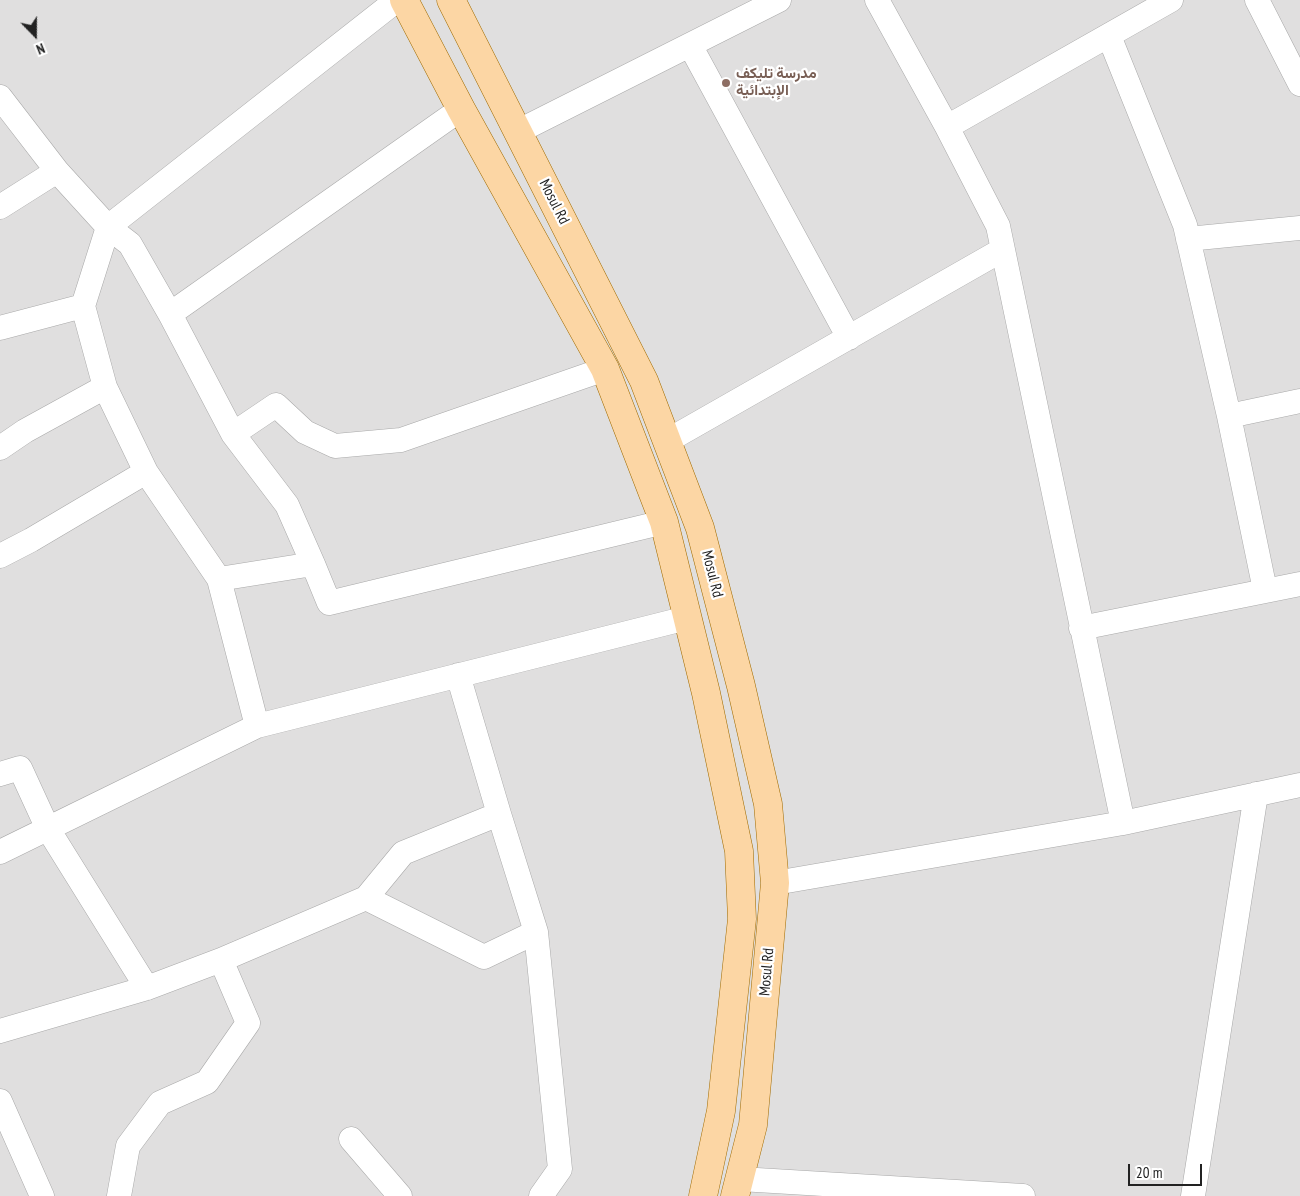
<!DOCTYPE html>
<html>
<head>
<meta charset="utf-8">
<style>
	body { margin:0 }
	#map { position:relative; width:1300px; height:1196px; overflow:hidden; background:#f2efe9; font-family:"PT Sans Narrow",sans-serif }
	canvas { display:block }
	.north { position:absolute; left:10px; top:10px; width:50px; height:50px; -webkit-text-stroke:4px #fff; paint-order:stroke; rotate:158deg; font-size:14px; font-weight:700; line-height:20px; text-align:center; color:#222 }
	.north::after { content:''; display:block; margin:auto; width:18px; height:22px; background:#222; clip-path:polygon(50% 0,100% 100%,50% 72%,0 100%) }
	.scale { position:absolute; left:1128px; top:1164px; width:74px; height:22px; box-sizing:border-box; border:2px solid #222; border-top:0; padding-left:6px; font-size:15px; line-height:18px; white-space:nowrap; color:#222; -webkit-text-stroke:4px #fff; paint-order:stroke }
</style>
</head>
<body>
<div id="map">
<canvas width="1300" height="1196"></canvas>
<div class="north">N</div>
<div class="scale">20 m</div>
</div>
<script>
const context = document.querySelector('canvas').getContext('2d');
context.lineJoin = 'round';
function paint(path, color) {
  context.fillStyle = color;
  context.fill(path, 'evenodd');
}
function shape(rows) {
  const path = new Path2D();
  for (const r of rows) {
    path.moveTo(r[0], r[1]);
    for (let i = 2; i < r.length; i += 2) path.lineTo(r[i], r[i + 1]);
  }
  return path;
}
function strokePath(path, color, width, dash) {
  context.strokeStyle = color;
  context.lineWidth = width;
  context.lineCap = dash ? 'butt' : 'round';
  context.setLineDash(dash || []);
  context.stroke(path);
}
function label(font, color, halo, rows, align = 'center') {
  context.font = font + ' "PT Sans Narrow",Vazirmatn,sans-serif';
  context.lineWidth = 4.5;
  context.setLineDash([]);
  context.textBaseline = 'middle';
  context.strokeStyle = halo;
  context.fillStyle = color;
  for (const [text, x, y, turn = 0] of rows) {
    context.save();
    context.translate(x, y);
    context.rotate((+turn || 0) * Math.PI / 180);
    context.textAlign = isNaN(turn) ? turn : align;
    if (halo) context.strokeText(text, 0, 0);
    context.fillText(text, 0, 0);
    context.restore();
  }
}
paint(shape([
	[0,0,1300,0,1300,1196,0,1196]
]), '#e0dfdf');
const minor = shape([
	[877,0,947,127,998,226,1123,823],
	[1257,0,1300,84],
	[1109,36,1185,225,1229,416,1265,590],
	[690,45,849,338],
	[0,97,57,171,108,227,130,244,170,314,233,434,287,505,313,564],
	[947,127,1171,0],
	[519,131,779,0],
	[0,207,57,171],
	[1188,239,1300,228],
	[83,306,105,387,146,472,219,579,257,726],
	[170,314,461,109],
	[0,328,83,306,108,227,397,0],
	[1229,416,1300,401],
	[233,434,276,405,305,432,335,446,401,440,605,369],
	[667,441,1002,250],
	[0,448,25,431,105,387],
	[0,556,31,540,146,472],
	[219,579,313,564,329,603,664,522],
	[1081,628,1300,584],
	[458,675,499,814,536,932,560,1169,541,1196],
	[0,774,20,768,48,829,147,988],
	[0,852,257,726,687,618],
	[775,883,1123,823,1300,785],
	[366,898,484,957,536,932],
	[0,1031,147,988,221,960,366,898,403,853,499,814],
	[0,1101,42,1196],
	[351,1139,400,1196],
	[740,1179,1023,1196],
	[119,1196,128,1146,160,1103,207,1082,248,1023,221,960],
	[1193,1196,1256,794]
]);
const major = shape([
	[404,0,461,109,605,369,664,522,706,693,739,851,742,919,721,1111,703,1196],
	[451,0,644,381,700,528,741,686,768,804,775,883,753,1125,735,1196]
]);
strokePath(minor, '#a9a9a9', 25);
strokePath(major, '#a06b00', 29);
strokePath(minor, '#fff', 24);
strokePath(major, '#fcd6a4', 28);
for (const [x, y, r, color] of [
	[726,83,5,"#8d6e63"]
]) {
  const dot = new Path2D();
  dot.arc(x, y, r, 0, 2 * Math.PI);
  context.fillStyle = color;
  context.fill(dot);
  strokePath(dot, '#fff', 2);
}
label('bold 15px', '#785e54', '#fff', [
	["مدرسة تليكف",736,74],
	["الإبتدائية",736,91]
], 'left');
label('15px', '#222', '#fff', [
	["Mosul Rd",554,202,63],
	["Mosul Rd",712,574,76],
	["Mosul Rd",767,972,-85]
]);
</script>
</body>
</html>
